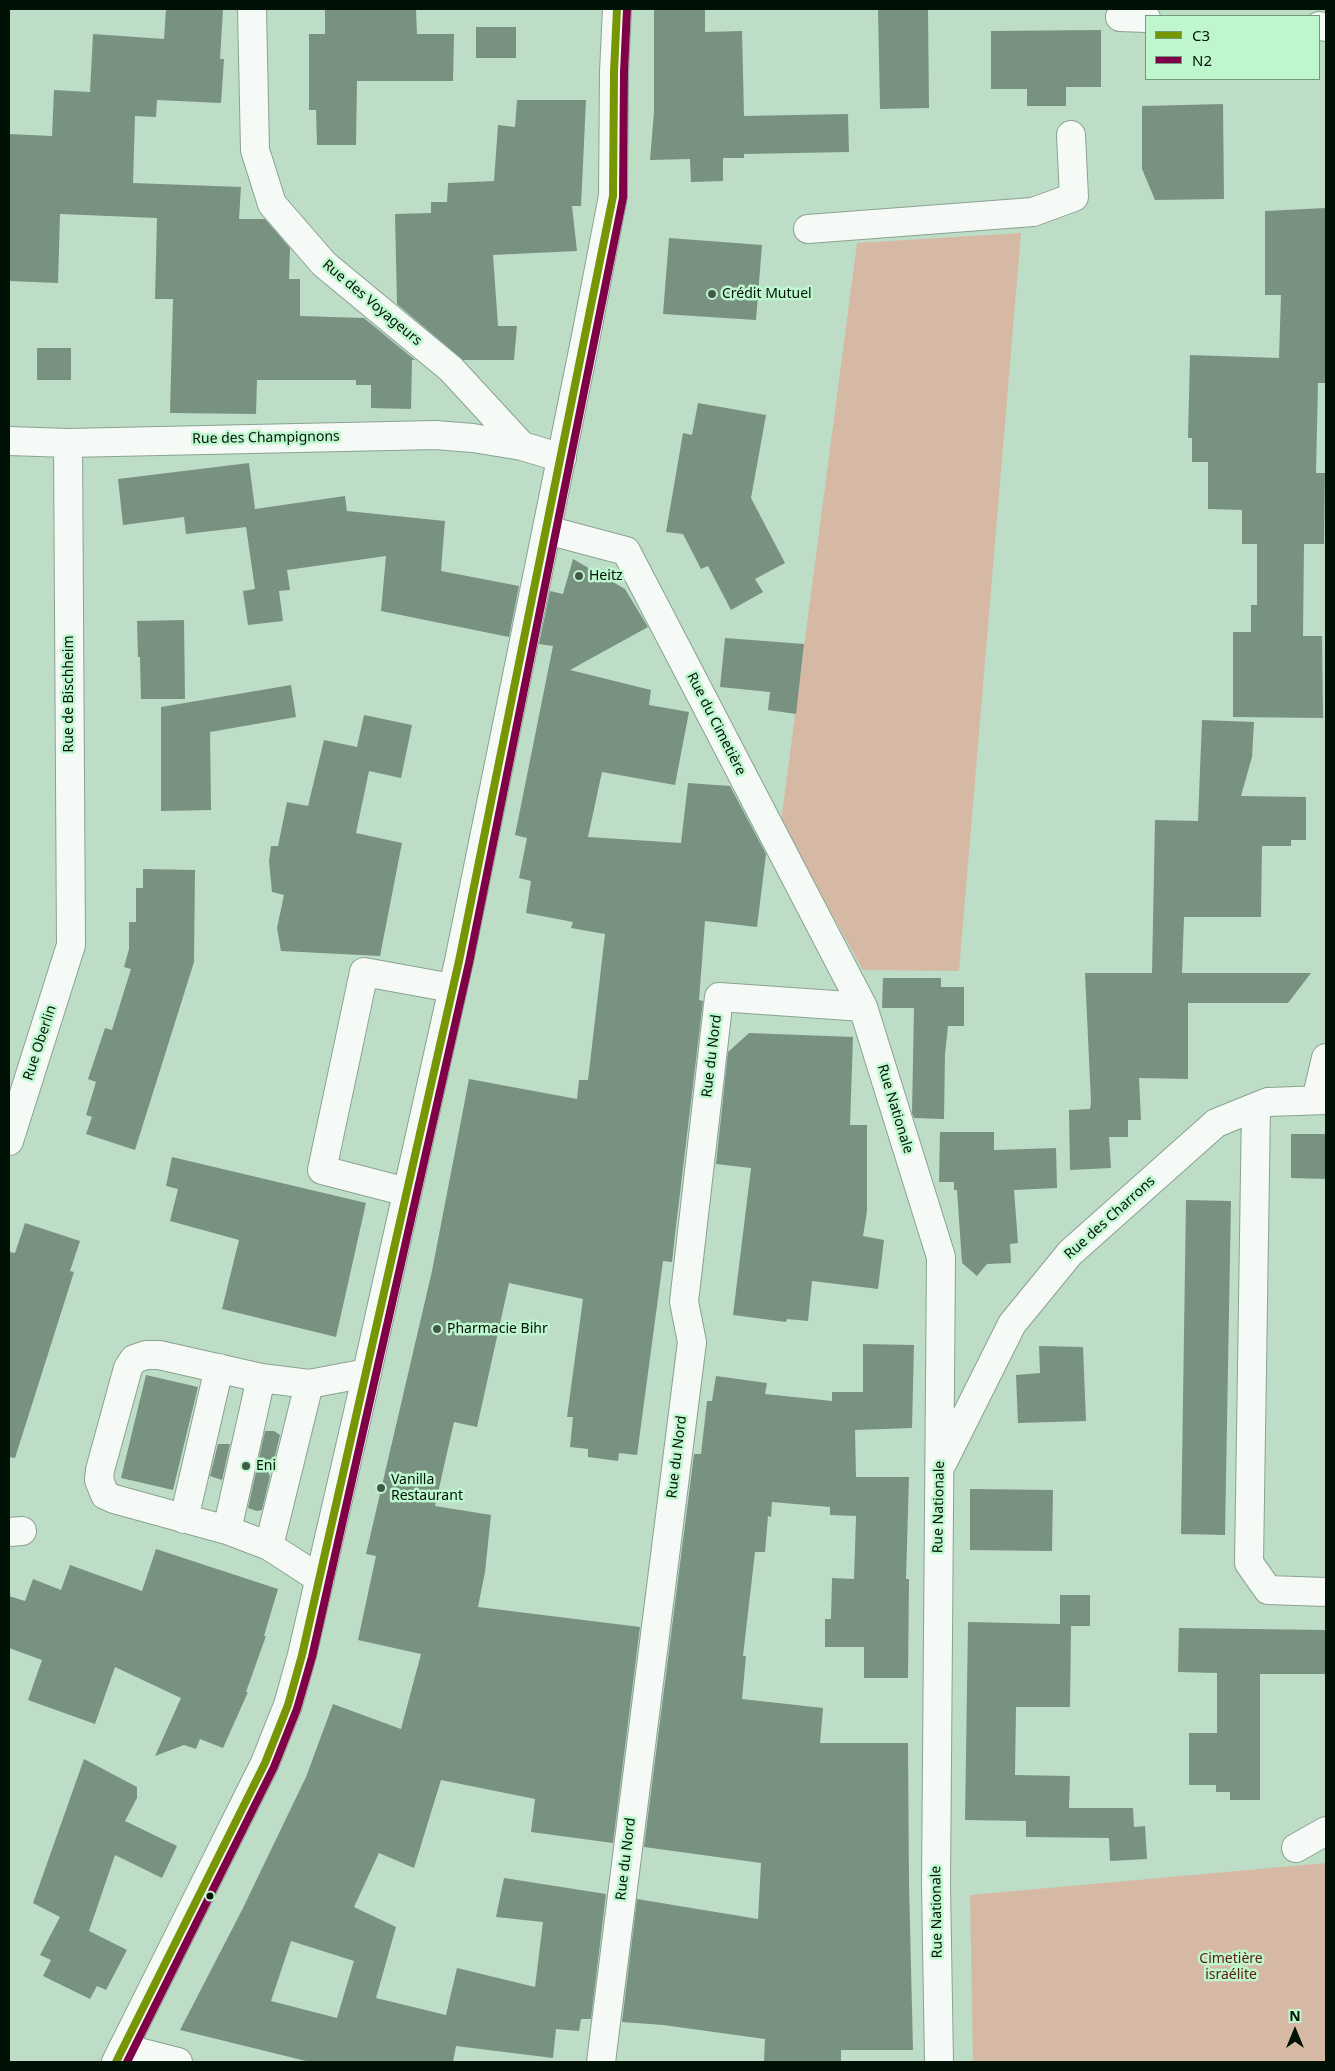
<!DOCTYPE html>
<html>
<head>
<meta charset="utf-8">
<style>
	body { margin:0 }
	#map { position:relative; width:1335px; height:2071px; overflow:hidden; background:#beddc7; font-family:"Noto Sans",sans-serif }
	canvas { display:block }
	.frame { position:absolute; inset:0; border:10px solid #001205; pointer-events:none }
	.legend { position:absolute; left:1145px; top:15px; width:175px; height:65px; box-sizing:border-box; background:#bef7ce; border:1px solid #729b7e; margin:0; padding:6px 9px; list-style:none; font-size:15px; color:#001205 }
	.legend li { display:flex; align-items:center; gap:10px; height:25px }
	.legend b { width:25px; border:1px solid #729b7e }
	.north { position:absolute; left:1270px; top:2006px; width:50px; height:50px; -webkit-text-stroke:4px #bef7ce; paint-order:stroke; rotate:0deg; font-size:14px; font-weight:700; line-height:20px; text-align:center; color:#001205 }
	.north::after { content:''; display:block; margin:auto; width:18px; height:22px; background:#001205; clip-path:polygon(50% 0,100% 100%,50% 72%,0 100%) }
</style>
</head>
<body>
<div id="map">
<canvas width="1335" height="2071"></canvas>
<div class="frame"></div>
<ul class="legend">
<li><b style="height:6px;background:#779604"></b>C3</li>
<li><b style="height:6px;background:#7f0047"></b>N2</li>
</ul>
<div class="north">N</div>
</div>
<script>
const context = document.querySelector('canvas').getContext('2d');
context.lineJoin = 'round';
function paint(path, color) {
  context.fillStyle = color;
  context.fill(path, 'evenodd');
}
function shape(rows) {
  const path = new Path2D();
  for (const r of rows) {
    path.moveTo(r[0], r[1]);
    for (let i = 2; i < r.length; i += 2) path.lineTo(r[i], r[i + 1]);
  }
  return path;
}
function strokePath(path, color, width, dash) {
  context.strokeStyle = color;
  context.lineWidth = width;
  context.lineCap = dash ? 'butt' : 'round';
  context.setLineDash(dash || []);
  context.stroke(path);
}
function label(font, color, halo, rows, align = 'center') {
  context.font = font + ' "Noto Sans",sans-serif';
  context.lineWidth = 5;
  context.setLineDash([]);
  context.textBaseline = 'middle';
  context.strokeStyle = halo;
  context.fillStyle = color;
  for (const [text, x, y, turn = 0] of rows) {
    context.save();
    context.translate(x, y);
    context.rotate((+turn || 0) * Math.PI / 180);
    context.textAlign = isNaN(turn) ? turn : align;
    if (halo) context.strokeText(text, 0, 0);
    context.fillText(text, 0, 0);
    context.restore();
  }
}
paint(shape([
	[1021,233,959,971,863,970,781,822,857,243],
	[1326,1863,1326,2062,973,2062,970,1895]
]), '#d6b9a4');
paint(shape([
	[166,9,223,9,220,59,224,59,221,103,157,100,156,117,135,116,133,183,241,187,239,219,265,219,290,248,289,279,300,279,300,316,364,318,415,360,412,360,411,409,371,408,371,385,356,385,356,380,257,380,256,414,170,413,173,299,155,299,157,218,60,214,58,283,9,281,9,134,52,136,54,90,90,92,93,34,164,39],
	[325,9,416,9,417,34,454,34,453,81,357,81,356,145,317,145,316,110,309,110,309,34,325,34],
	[654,9,705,9,705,32,742,31,744,116,848,114,849,152,744,154,744,158,723,158,723,181,691,182,690,159,650,160,654,111],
	[878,9,928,9,929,108,880,109],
	[476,27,516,27,516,58,476,58],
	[1101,30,1101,87,1066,87,1066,106,1027,106,1027,89,991,89,991,31],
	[517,100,586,100,581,206,572,206,577,251,493,255,498,326,517,326,514,360,463,360,397,304,395,214,431,213,431,202,447,202,448,183,494,181,498,125,515,127],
	[1223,104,1224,199,1155,200,1142,169,1142,106],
	[1326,208,1326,383,1318,383,1316,473,1325,473,1324,544,1304,544,1303,636,1322,636,1323,718,1233,717,1233,632,1251,632,1251,605,1257,605,1257,544,1242,544,1242,510,1208,509,1208,462,1192,462,1192,438,1188,438,1190,355,1279,358,1281,295,1265,295,1265,211],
	[669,238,762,245,756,320,663,314],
	[37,348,71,348,71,380,37,380],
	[698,403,766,415,751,498,785,563,755,579,763,592,731,610,708,566,701,569,683,534,666,532,683,433,692,435],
	[249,463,255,509,345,496,347,511,445,521,441,571,519,586,509,637,381,611,386,556,287,570,290,590,279,591,283,621,248,625,243,591,255,589,246,527,186,534,184,517,123,525,118,479],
	[573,559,625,589,648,627,570,670,651,690,649,705,689,712,675,785,602,772,588,837,681,843,688,783,730,786,766,854,757,927,705,921,699,1000,703,1001,675,1235,672,1262,663,1261,637,1455,619,1453,618,1461,588,1457,588,1449,570,1447,573,1417,567,1417,583,1299,509,1283,477,1427,454,1422,435,1506,491,1515,485,1572,478,1607,640,1627,613,1843,531,1832,535,1799,441,1780,414,1868,379,1853,354,1907,396,1927,376,1998,446,2015,457,1968,535,1987,543,1922,496,1917,504,1878,606,1894,591,2019,581,2019,579,2031,556,2029,553,2058,456,2046,453,2062,310,2062,180,2030,242,1910,306,1777,333,1704,401,1729,421,1654,358,1640,376,1556,366,1554,432,1271,469,1079,577,1099,579,1080,588,1080,605,934,571,928,573,922,526,913,531,881,519,878,527,838,515,835,553,646,539,644,550,591,563,594],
	[291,1941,354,1961,337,2018,271,2001],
	[184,620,185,699,141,699,140,657,138,657,137,621],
	[725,638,804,644,796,714,768,710,770,692,720,687],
	[291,685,296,717,210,732,211,810,161,811,161,707],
	[364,715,412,725,401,778,369,771,356,833,402,843,380,956,281,951,277,928,284,895,272,892,269,861,271,846,278,846,287,802,308,806,324,740,357,747],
	[1202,720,1254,722,1252,757,1241,796,1306,797,1306,840,1291,840,1291,846,1262,846,1261,917,1184,917,1182,973,1311,973,1288,1003,1188,1003,1188,1079,1139,1078,1141,1120,1128,1120,1128,1137,1109,1137,1111,1168,1070,1170,1069,1110,1090,1109,1091,1102,1085,973,1152,973,1155,820,1198,821],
	[143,869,195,870,194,962,135,1150,86,1134,92,1117,86,1115,96,1082,88,1079,105,1028,112,1030,131,969,124,967,129,949,129,922,136,922,136,888,143,888],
	[883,978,941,978,941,987,964,987,964,1026,948,1026,945,1054,944,1119,914,1118,912,1113,914,1008,882,1008],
	[749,1033,853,1037,850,1125,867,1125,867,1211,863,1236,884,1240,878,1289,812,1281,808,1321,787,1319,786,1322,733,1315,751,1168,716,1164,728,1052],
	[940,1132,994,1132,994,1150,1056,1148,1057,1188,1014,1190,1018,1243,1010,1244,1011,1263,987,1264,977,1276,962,1263,957,1190,954,1190,954,1182,939,1182],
	[1291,1134,1326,1134,1326,1179,1291,1178],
	[172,1157,366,1203,336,1337,222,1309,239,1240,170,1221,178,1189,166,1186],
	[1186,1200,1231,1201,1225,1535,1181,1534],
	[25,1223,80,1241,70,1271,74,1272,15,1458,9,1457,9,1252,15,1253],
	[863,1344,914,1345,912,1428,855,1430,856,1477,909,1477,906,1579,909,1579,908,1678,864,1678,864,1647,825,1647,825,1619,831,1619,832,1578,854,1579,856,1516,830,1515,830,1507,772,1502,771,1517,768,1516,765,1552,755,1552,743,1656,746,1656,742,1699,823,1708,820,1743,908,1743,909,1884,913,2050,841,2050,841,2062,764,2062,765,2039,663,2025,622,2022,637,1899,758,1919,761,1863,644,1847,694,1454,701,1454,707,1401,712,1401,716,1376,767,1383,765,1394,832,1401,832,1392,863,1392],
	[1039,1346,1083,1347,1086,1421,1018,1423,1016,1375,1040,1373],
	[146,1375,198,1387,173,1490,121,1478],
	[265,1431,274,1431,280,1435,272,1469,268,1472,270,1476,262,1510,257,1511,248,1508],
	[218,1444,230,1444,222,1480,210,1476],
	[970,1489,1053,1490,1052,1551,970,1550],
	[156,1549,278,1589,264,1636,266,1636,246,1692,248,1692,223,1748,200,1739,196,1749,184,1745,155,1756,181,1698,115,1667,95,1724,28,1700,42,1660,9,1648,9,1596,25,1601,33,1579,61,1590,70,1565,142,1591],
	[1060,1595,1090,1595,1090,1626,1071,1626,1070,1707,1016,1707,1015,1775,1070,1776,1069,1808,1133,1808,1134,1827,1145,1826,1147,1859,1110,1861,1109,1838,1026,1837,1026,1821,965,1820,968,1622,1060,1624],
	[1179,1628,1326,1630,1326,1674,1260,1674,1260,1800,1230,1800,1230,1792,1216,1792,1216,1785,1189,1785,1189,1733,1217,1733,1217,1673,1178,1672],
	[84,1759,137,1787,137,1798,125,1821,177,1846,162,1878,115,1855,89,1931,127,1950,106,1990,97,1986,90,1999,43,1976,51,1960,40,1955,60,1917,33,1903]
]), '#799181');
const minor = shape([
	[252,9,255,150,272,204,324,264,451,369,522,446,562,458],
	[1120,17,1146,18],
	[1319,26,1326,27],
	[808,229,1033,212,1074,197,1071,135],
	[9,441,68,443,435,435,473,438,522,446],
	[547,530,626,551,863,1007,941,1257,936,1885,939,2062],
	[1316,1100,1326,1058],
	[1256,1107,1249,1563,1268,1590,1326,1592],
	[9,1141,71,945,68,443],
	[407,1192,322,1170,364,972,452,988],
	[943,1462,1012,1324,1070,1253,1216,1123,1268,1102,1326,1100],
	[184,1519,219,1368],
	[227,1530,261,1378],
	[9,1532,22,1531],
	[269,1546,309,1384],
	[320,1579,269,1546,227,1530,114,1499,105,1495,99,1480,100,1470,128,1368,134,1359,146,1355,159,1355,261,1378,309,1384,367,1373],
	[1296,1848,1326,1831],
	[123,2048,178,2062],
	[601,2062,692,1342,684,1302,719,997,863,1007]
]);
const major = shape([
	[116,2062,265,1763,288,1705,302,1655,357,1417,459,961,586,336,613,196,614,72,617,9]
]);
strokePath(minor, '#8aa291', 30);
strokePath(major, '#8aa291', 30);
strokePath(minor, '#f5faf7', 28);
strokePath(major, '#f5faf7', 28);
strokePath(shape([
	[116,2062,265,1763,288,1705,302,1655,459,961,613,196,614,72,617,9]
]), '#779604', 8);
strokePath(shape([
	[127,2062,274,1767,297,1709,312,1657,469,963,623,198,624,72,627,9]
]), '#7f0047', 8);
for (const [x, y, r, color] of [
	[712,294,5,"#425949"],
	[579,576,5,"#425949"],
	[437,1329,5,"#425949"],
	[246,1466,5,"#425949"],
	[381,1488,5,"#425949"],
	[210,1896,4.5,"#001205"]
]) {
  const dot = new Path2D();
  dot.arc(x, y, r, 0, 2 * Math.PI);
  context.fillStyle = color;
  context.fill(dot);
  strokePath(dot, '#bef7ce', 2);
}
label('14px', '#001205', '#bef7ce', [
	["Crédit Mutuel",722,294],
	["Heitz",589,576],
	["Pharmacie Bihr",447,1329],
	["Eni",256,1466],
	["Vanilla",391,1480],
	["Restaurant",391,1496]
], 'left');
label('14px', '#001205', '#bef7ce', [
	["Rue des Voyageurs",372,303,40],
	["Rue des Champignons",266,438,-1],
	["Rue de Bischheim",69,694,-90],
	["Rue du Cimetière",716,724,63],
	["Rue Oberlin",40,1043,-72],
	["Rue du Nord",712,1056,-83],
	["Rue Nationale",895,1109,73],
	["Rue des Charrons",1110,1218,-42],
	["Rue du Nord",677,1457,-83],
	["Rue Nationale",939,1507,-89],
	["Rue du Nord",626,1859,-83],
	["Rue Nationale",937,1912,-91]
]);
label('14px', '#5f1909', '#bef7ce', [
	["Cimetière",1231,1959],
	["israélite",1231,1975]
]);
</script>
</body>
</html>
